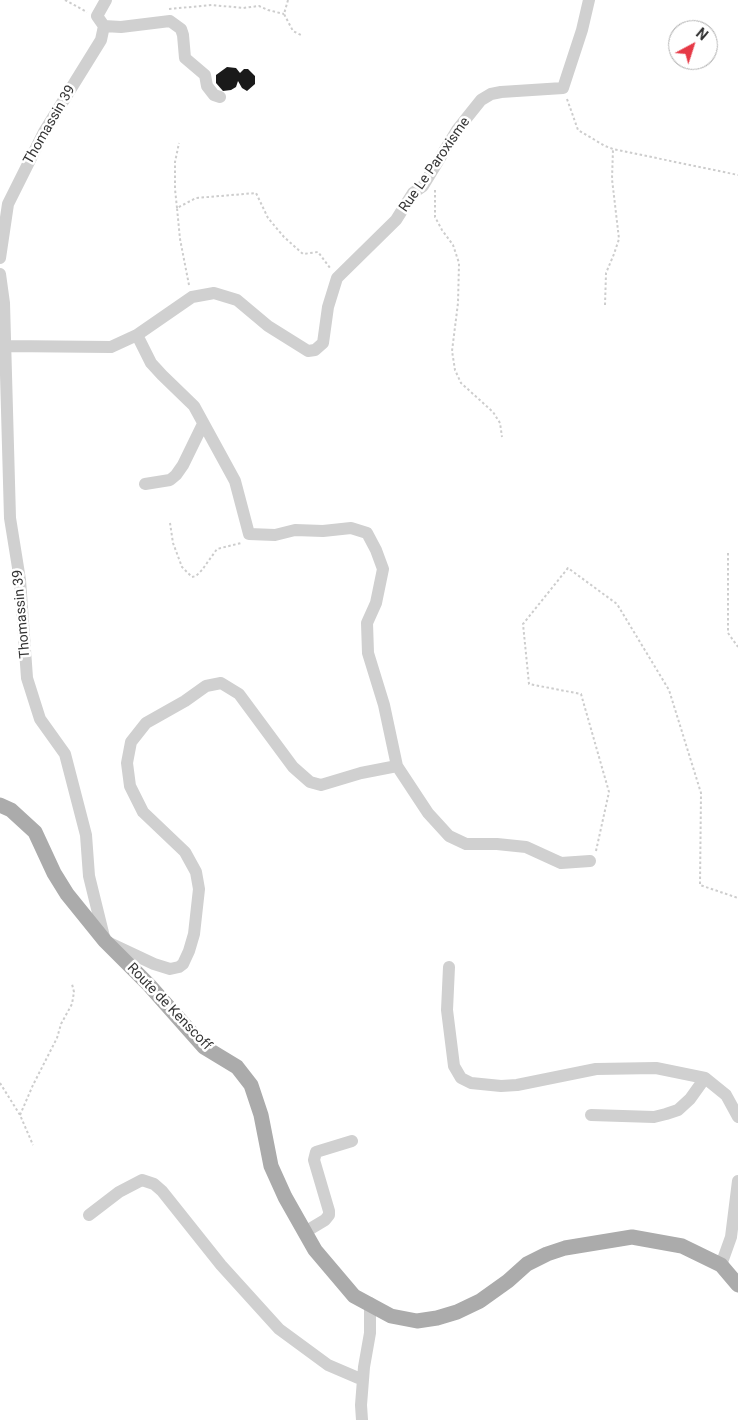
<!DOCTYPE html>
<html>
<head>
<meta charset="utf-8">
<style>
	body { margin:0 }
	#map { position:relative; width:738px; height:1420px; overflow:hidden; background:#fff; font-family:Roboto,sans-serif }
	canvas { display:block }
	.north { position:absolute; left:668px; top:20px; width:50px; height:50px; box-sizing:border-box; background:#fff; border:1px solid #adadad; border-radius:50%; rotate:40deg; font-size:14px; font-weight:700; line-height:20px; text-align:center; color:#333 }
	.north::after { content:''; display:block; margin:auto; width:18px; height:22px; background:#e63946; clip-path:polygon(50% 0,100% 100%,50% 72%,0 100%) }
</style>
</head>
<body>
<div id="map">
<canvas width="738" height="1420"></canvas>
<div class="north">N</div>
</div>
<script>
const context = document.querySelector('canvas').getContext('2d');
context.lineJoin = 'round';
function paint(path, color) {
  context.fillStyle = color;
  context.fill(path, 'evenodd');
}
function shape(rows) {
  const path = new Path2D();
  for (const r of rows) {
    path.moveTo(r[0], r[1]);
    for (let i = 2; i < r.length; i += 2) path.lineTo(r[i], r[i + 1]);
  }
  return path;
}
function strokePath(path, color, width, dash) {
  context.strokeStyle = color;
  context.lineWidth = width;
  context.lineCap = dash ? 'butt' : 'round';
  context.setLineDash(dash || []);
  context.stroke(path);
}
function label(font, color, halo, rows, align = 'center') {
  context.font = font + ' Roboto,sans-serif';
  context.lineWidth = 5;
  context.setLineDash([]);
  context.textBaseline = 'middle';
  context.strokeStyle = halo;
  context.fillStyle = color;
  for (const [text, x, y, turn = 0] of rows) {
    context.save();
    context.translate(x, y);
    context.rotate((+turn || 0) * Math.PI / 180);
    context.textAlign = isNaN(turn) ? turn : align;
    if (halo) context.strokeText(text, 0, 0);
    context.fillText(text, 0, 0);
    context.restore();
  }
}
paint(shape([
	[227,67,236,68,240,73,244,69,248,69,255,76,255,84,247,91,242,88,238,81,236,87,231,90,223,91,216,83,216,75]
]), '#1a1a1a');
strokePath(shape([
	[65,0,87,12],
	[288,0,284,14,293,31,303,36],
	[169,9,212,5,243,8,259,6,268,10,284,14],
	[567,99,578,130,605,146,613,149,738,175],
	[435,190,435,217,442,230,453,245,459,263,458,303,452,351,455,370,461,383,493,412,500,423,502,437],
	[177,208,175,189,175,162,179,143],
	[189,285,180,239,177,208,196,198,256,193,268,218,284,237,303,254,318,252,330,268],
	[605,305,606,273,614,254,619,239,612,179,613,149],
	[170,523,173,543,182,567,192,577,196,576,202,570,217,549,241,543],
	[728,553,728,633,738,647],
	[596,851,609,792,581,694,529,684,523,624,568,568,617,604,669,690,701,793,700,885,738,898],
	[0,1083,20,1115,33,1145],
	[20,1115,33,1085,57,1038,61,1024,72,1004,74,992,72,984]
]), '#cdcdcd', 2, [2.5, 2.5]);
strokePath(shape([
	[104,26,121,27,170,21,181,29,183,35,185,58,205,75,207,86,214,95,220,97],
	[0,258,8,204,44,132,101,40,104,26,97,16,106,0],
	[0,274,4,303,10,518,20,580,27,678,40,719,65,754,86,835,89,876,105,941,154,964,170,969,179,967,183,964,189,951,194,934,199,889,196,872,185,852,143,812,130,786,127,763,131,742,146,723,185,701,206,686,221,683,239,694,293,767,310,782,321,785,361,773,397,766,428,813,449,836,466,844,497,844,526,847,561,863,590,861],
	[137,335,151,363,162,375,194,406,235,481,249,534,275,535,295,530,323,531,351,528,367,533,376,550,383,569,376,603,367,623,368,653,384,705,397,766],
	[5,346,111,347,137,335,192,297,214,293,237,300,268,326,308,351,315,350,323,343,328,307,337,278,396,220,413,193,423,186,457,130,481,100,491,94,501,92,563,88,582,30,589,0],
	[145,484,170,480,176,475,183,465,203,424],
	[449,967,447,1010,454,1066,461,1078,471,1083,501,1086,517,1085,596,1069,656,1068,705,1078,726,1095,738,1117],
	[591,1115,654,1117,666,1114,678,1110,690,1099,705,1078],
	[89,1215,119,1192,142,1180,154,1184,162,1191,221,1265,279,1329,328,1365,363,1380],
	[305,1232,325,1220,329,1215,329,1211,314,1160,316,1152,352,1141],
	[721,1265,731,1237,738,1181],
	[362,1420,361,1405,364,1367,370,1333,370,1303]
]), '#d0d0d0', 12);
strokePath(shape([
	[0,805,11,810,35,832,54,873,67,894,105,941,149,985,204,1047,237,1067,251,1085,261,1115,271,1166,285,1197,315,1250,354,1296,391,1316,417,1321,437,1318,457,1312,480,1301,508,1281,527,1264,547,1254,565,1248,632,1237,682,1246,721,1265,738,1285]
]), '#ababab', 15);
label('14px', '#333', '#fff', [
	["Thomassin 39",50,125,-60],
	["Rue Le Paroxisme",435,165,-55],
	["Thomassin 39",22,614,-95],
	["Route de Kenscoff",169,1007,46]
]);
</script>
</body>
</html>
